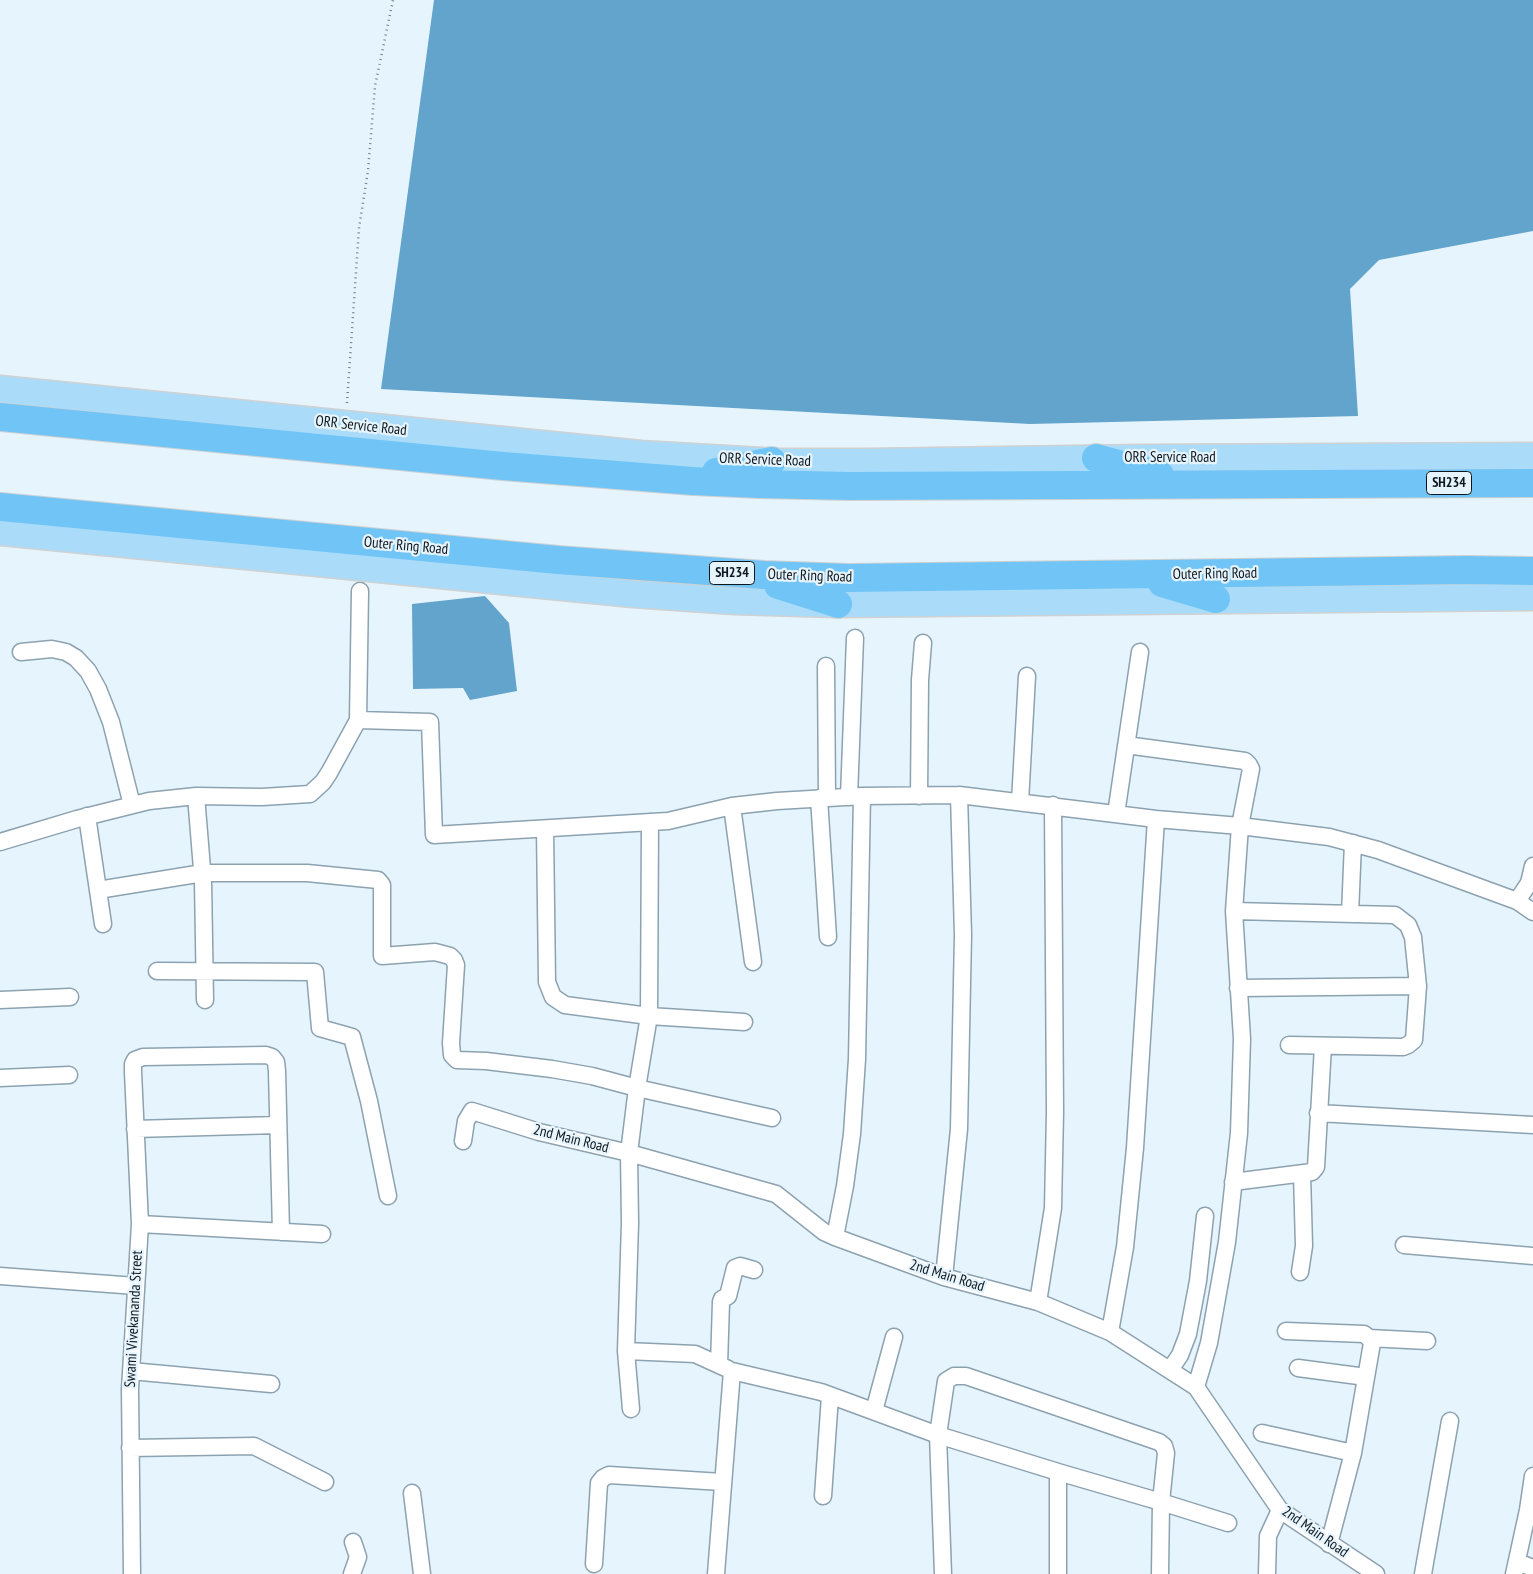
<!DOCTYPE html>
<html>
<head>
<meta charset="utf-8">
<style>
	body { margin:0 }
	canvas { display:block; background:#e6f4fd }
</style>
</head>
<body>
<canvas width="1533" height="1574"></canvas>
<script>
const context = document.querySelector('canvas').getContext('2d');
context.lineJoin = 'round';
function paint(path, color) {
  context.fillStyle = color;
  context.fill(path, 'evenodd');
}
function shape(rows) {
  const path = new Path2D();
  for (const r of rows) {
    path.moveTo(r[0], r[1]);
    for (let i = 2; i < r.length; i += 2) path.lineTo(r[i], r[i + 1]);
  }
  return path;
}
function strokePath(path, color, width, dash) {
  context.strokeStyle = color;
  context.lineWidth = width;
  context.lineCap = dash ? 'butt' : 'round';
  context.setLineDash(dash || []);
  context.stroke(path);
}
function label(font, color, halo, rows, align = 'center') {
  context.font = font + ' "PT Sans Narrow",sans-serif';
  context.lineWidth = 4.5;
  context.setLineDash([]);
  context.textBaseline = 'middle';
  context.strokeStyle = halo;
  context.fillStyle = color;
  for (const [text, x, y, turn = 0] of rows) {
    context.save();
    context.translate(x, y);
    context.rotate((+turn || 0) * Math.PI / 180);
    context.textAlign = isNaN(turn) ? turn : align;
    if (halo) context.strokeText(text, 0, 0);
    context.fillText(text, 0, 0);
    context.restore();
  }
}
paint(shape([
	[434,0,1533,0,1533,231,1379,260,1350,289,1358,416,1030,424,381,389],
	[485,596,509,623,517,691,470,700,463,688,413,689,412,604]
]), '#62a4cc');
const minor = shape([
	[21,652,52,649,66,652,76,658,88,671,98,689,111,722,132,805],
	[826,666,827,798],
	[358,720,430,722,434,835,668,821,732,806,777,801,862,796,959,795,1156,819,1240,826,1234,911,1242,1039,1239,1133,1227,1242,1209,1343,1196,1387],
	[1126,745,1245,761,1249,765,1251,769,1240,826,1329,837,1378,850,1517,901,1533,912],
	[196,796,203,881,205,1000],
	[919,796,920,680,923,643],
	[849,797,855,638],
	[819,798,828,937],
	[1020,802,1027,676],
	[732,806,753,962],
	[1116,814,1140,652],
	[87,816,103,924],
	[545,829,547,982,553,997,565,1005,649,1016,744,1022],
	[0,842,77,819,149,801,196,796,262,797,310,794,323,782,329,773,358,720,360,591],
	[98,890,203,873,307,873,378,880,382,885,382,956,435,952,450,956,454,960,456,965,451,1043,452,1055,457,1060,486,1061,552,1069,592,1076,637,1088,772,1118],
	[1517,901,1529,883,1533,866],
	[1234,911,1395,915,1408,925,1413,937,1418,986,1414,1040,1408,1045,1403,1047,1289,1045],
	[1350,914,1353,843],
	[157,971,315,972,320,1028,352,1037,369,1101,388,1196],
	[1238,988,1418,986],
	[0,1000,70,997],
	[0,1078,69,1075],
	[1318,1113,1533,1125],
	[135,1129,278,1125],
	[463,1141,466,1121,472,1111,539,1132,629,1153,776,1194,824,1232,835,1237,944,1277,1038,1302,1110,1332,1196,1387,1280,1510,1376,1574],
	[1233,1182,1312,1172,1316,1167,1323,1046],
	[140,1224,322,1234],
	[835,1237,845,1186,852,1134,857,1059,862,796],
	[1404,1245,1533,1256],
	[1300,1272,1304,1246,1302,1174],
	[0,1276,136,1286],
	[944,1277,959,1129,963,935,959,795],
	[1038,1302,1053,1208,1055,1112,1053,805],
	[1286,1331,1364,1334,1369,1338,1372,1343,1353,1453,1329,1544],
	[1110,1332,1125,1247,1135,1148,1156,819],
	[1369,1338,1427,1341],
	[626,1351,695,1354,728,1369],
	[719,1365,721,1302,722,1299,728,1296,735,1268,740,1266,754,1270],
	[1298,1368,1366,1377],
	[1170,1370,1180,1355,1188,1334,1198,1281,1205,1216],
	[131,1371,271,1384],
	[631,1409,626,1351,630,1223,629,1153,637,1088,649,1016,650,822],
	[874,1411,894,1337],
	[1262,1433,1353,1453],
	[130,1448,254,1446,325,1482],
	[1058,1472,1161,1502,1228,1523],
	[412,1493,422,1574],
	[823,1496,830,1396],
	[1517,1562,1533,1568],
	[594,1564,599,1483,603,1478,609,1475,722,1482],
	[132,1574,130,1389,140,1224,133,1072,133,1064,135,1060,143,1057,266,1055,272,1057,276,1062,277,1071,281,1232],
	[352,1574,358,1557,353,1542],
	[716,1574,732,1371,821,1392,938,1435,1058,1472,1058,1574],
	[943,1574,938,1435,946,1381,954,1376,966,1376,1159,1442,1164,1446,1166,1453,1161,1502,1160,1574],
	[1267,1574,1268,1536,1280,1510],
	[1423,1574,1450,1421],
	[1514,1574,1528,1510,1533,1476]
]);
const primary = shape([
	[0,389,641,454,779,462,866,462,1140,458,1533,456],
	[0,532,633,594,734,601,834,604,1533,597]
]);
const motorway = shape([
	[0,417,503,466,693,481,759,484,850,486,1533,483],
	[1096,458,1160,475],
	[716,472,772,461],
	[0,507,558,560,764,575,849,578,1467,570,1533,571],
	[1162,583,1216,599],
	[778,585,838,604]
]);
strokePath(minor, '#8ca2b0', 19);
strokePath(primary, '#cfd1d2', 29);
strokePath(motorway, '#cfd1d2', 30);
strokePath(shape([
	[347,403,359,228,368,171,375,86,393,0]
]), '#747e85', 2.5, [1, 4]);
strokePath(minor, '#fff', 16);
strokePath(primary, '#aadcfa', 26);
strokePath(motorway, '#71c5f6', 28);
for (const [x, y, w] of [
	[1449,483,45],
	[732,573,45]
]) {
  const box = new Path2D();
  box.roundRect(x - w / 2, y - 11.5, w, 23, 4);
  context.fillStyle = '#e6f4fd';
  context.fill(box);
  strokePath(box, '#0f171c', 1);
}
label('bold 14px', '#0f171c', null, [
	["SH234",1449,483],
	["SH234",732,573]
]);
label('15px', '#0f171c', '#e6f4fd', [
	["ORR Service Road",361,426,6],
	["ORR Service Road",1170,458],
	["ORR Service Road",765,460,2],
	["Outer Ring Road",406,546,5],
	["Outer Ring Road",1215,574,-1],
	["Outer Ring Road",810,576,2],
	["2nd Main Road",571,1139,14],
	["2nd Main Road",947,1276,17],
	["Swami Vivekananda Street",134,1319,-87],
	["2nd Main Road",1315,1532,35]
]);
</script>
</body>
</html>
